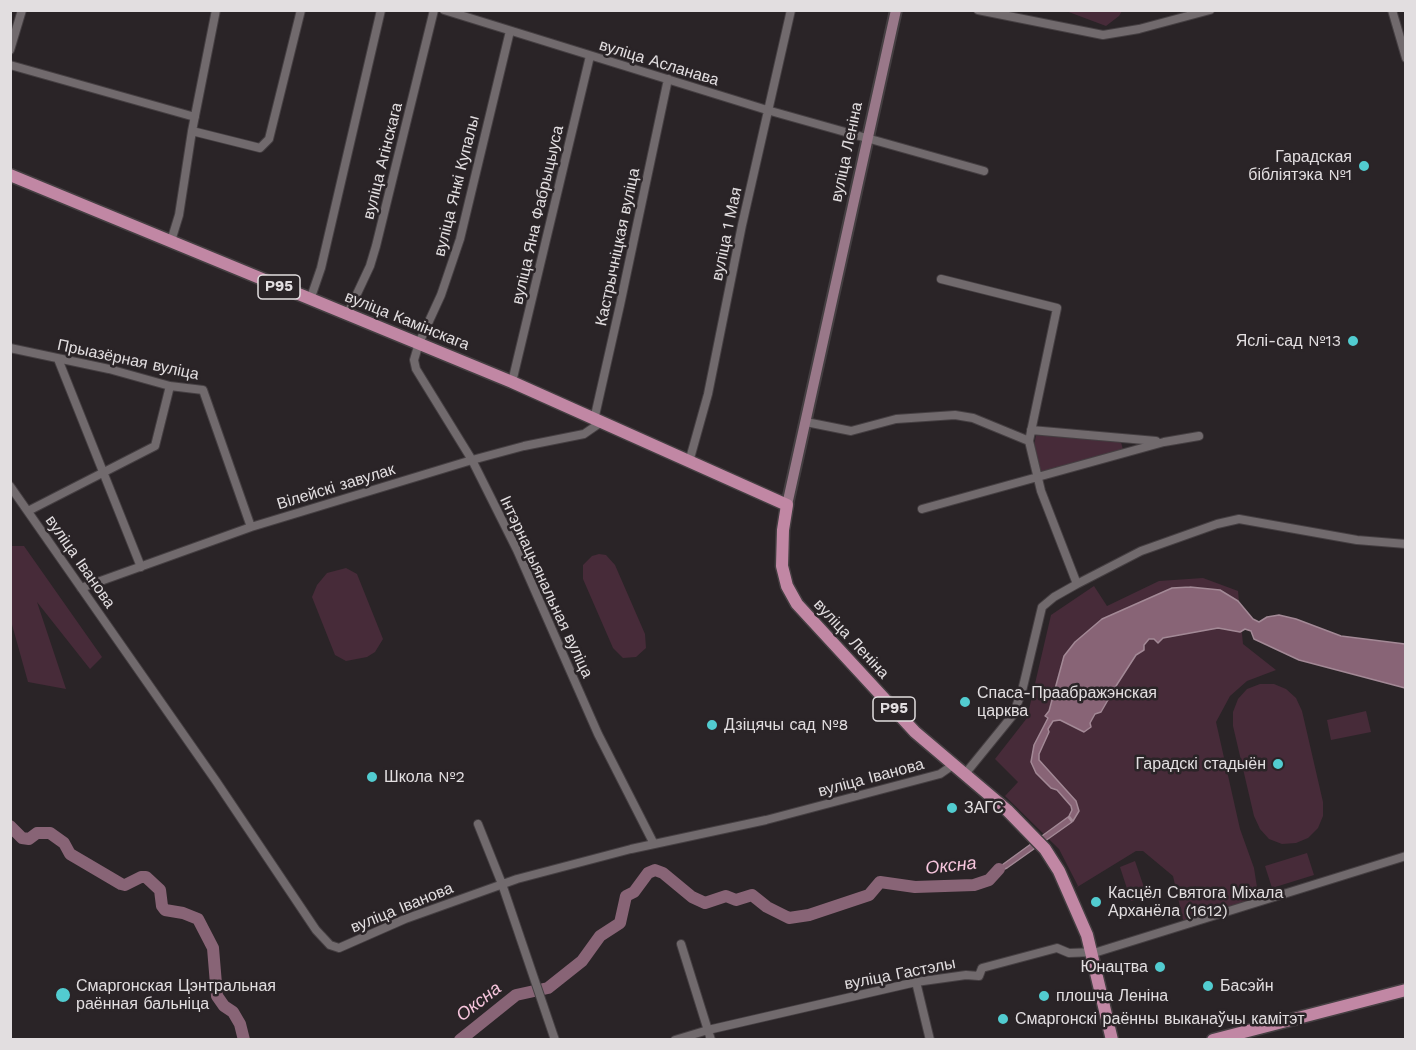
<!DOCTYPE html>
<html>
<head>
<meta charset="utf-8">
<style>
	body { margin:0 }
	#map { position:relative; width:1416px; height:1050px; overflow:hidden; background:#2a2427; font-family:"Work Sans",sans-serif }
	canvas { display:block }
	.frame { position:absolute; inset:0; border:12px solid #e2dee0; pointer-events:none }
</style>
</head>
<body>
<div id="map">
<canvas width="1416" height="1050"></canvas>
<div class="frame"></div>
</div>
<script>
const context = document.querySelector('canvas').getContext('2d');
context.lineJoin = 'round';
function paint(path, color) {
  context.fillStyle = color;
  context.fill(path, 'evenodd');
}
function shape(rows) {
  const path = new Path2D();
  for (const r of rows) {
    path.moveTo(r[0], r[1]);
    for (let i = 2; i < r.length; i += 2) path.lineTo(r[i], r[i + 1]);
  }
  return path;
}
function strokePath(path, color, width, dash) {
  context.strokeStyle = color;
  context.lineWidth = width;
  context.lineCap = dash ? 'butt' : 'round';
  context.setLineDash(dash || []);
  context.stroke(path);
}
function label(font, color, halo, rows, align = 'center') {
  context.font = font + ' "Work Sans",sans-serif';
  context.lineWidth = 5;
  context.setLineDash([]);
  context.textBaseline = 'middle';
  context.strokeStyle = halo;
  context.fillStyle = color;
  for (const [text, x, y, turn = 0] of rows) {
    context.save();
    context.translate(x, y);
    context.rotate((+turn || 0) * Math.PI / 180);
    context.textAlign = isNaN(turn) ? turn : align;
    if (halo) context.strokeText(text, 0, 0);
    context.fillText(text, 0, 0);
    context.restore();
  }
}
paint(shape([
	[1066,11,1122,11,1119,16,1106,26],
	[1036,435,1121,442,1123,450,1040,472,1034,446],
	[10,546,24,546,102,657,90,669,37,602,66,689,28,682,11,621],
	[599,554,606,555,615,565,645,634,646,648,636,657,623,658,613,648,583,579,583,565,592,556],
	[346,568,357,574,383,639,375,652,367,657,346,661,335,655,312,597,317,585,327,573],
	[1203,578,1238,591,1243,644,1276,670,1247,681,1230,696,1216,722,1240,829,1254,868,1259,900,1183,920,1173,876,1143,851,1136,851,1074,889,1078,886,1059,849,1005,796,1018,782,995,759,1027,718,1051,615,1094,586,1107,606,1159,581],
	[1260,684,1274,684,1286,689,1296,698,1302,711,1323,802,1323,816,1318,828,1308,838,1296,843,1282,844,1269,839,1260,829,1254,816,1233,726,1233,712,1238,699,1247,689],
	[1366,711,1371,732,1331,740,1327,720],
	[1307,853,1314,875,1272,888,1265,866],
	[1135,861,1147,896,1131,901,1120,867]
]), '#472b39');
const water = shape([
	[1190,587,1220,590,1238,601,1253,619,1259,622,1267,617,1279,615,1296,619,1341,636,1405,644,1405,688,1299,660,1254,639,1251,631,1245,629,1240,632,1218,628,1163,638,1158,643,1154,639,1149,639,1144,645,1144,650,1136,655,1116,686,1101,712,1095,714,1090,723,1091,727,1084,732,1060,720,1053,721,1048,729,1049,732,1039,754,1039,760,1076,801,1079,811,1073,821,1069,816,1072,810,1071,806,1057,790,1051,788,1036,773,1031,762,1034,745,1048,718,1045,716,1049,711,1064,656,1075,642,1102,619,1172,588,1190,587],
	[1068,817,1072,822,1007,868,998,872,989,880,991,873,1068,817]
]);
paint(water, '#886476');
strokePath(water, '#a38996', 1.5);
strokePath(shape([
	[10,826,22,838,29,839,37,833,50,833,64,843,70,854,121,884,125,885,141,877,146,877,160,890,162,906,165,910,183,913,198,919,213,948,217,996,224,1006,233,1012,240,1024,244,1040],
	[460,1040,516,995,548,988,582,961,600,936,620,923,626,896,634,892,648,873,655,870,663,873,692,897,705,903,726,896,736,900,752,895,767,907,789,918,809,915,869,895,880,882,915,887,974,885,989,880,999,869]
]), '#886476', 12);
const minor = shape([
	[444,10,767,110,984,171],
	[978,10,1103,35,1139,29,1210,10],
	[1392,10,1406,58],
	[510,31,460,239,441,295,419,343,414,360,416,369,472,460,517,550,598,734,654,844],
	[10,50,22,10],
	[10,65,195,117],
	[192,131,260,148,269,139,301,10],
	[171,241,179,215,192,131,216,10],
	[941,279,1057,308,1029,441,1041,491,1077,584],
	[310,300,321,268,381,10],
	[348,313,370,266,376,246,434,10],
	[10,348,109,369,170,386,203,390,251,527],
	[58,359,141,567],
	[512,382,590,56],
	[594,420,620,305,668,79],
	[806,422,851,431,896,419,955,415,973,418,1029,441],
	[1031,430,1156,441],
	[689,462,708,394,742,225,791,10],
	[10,486,216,781,316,930,330,945,339,948,405,919,517,879,631,849,766,820,940,774,953,765],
	[922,509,1164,442,1199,436],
	[28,511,155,446,170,386],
	[81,588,251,527,472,460,524,446,584,434,600,423],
	[965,774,1013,715,1022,691,1042,607,1054,597,1077,584,1141,551,1217,524,1239,519,1357,540,1406,544],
	[478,824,502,884,555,1040],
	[681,944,711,1040],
	[916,982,930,1040],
	[675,1040,708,1030,916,982,966,975,979,976,982,968,1057,948,1069,953,1097,952,1406,856]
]);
const secondary = shape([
	[787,505,896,10]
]);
const primary = shape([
	[10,175,512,382,787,505,783,530,782,566,787,586,797,604,915,732,1007,810,1045,849,1059,871,1087,935,1112,1040],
	[1213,1040,1406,990]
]);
strokePath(minor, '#453f42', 10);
strokePath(secondary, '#453f42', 14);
strokePath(primary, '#453f42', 15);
strokePath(minor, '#716a6d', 8);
strokePath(secondary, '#997889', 10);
strokePath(primary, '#c187a4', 12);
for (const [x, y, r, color] of [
	[1364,166,6,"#52ccd0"],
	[1353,341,6,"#52ccd0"],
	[965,702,6,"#52ccd0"],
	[712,725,6,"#52ccd0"],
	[1278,764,6,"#52ccd0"],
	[372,777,6,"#52ccd0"],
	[952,808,6,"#52ccd0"],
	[1096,902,6,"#52ccd0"],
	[1160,967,6,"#52ccd0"],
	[1208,986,6,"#52ccd0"],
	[63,995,8,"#52ccd0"],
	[1044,996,6,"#52ccd0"],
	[1003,1019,6,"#52ccd0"]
]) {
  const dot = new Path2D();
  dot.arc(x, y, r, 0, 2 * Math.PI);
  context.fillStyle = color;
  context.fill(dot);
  strokePath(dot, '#2a2427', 2);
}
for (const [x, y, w] of [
	[279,287,42],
	[894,709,42]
]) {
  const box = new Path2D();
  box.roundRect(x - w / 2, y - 12, w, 24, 4.5);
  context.fillStyle = '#2a2427';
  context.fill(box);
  strokePath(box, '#e2dee0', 1.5);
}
label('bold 15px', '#e2dee0', null, [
	["Р95",279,287],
	["Р95",894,709]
]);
label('16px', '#e2dee0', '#2a2427', [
	["вуліца Асланава",659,63,17],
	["вуліца Леніна",847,152,-78],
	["вуліца Агінскага",383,161,-76],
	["вуліца Янкі Купалы",457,186,-76],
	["вуліца Яна Фабрыцыуса",538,215,-77],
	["вуліца 1 Мая",727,234,-78],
	["Кастрычніцкая вуліца",618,247,-78],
	["вуліца Камінскага",407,321,22],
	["Прыазёрная вуліца",128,360,12],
	["Вілейскі завулак",336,487,-17],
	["вуліца Іванова",80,562,55],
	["Інтэрнацыянальная вуліца",546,587,65],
	["вуліца Леніна",851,639,47],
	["вуліца Іванова",871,778,-15],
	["вуліца Іванова",402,908,-22],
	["вуліца Гастэлы",900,974,-11]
]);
label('16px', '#e2dee0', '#2a2427', [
	["Гарадская",1352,157,"right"],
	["бібліятэка №1",1352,175,"right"],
	["Яслі-сад №13",1341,341,"right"],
	["Спаса-Праабражэнская",977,693],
	["царква",977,711],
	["Дзіцячы сад №8",724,725],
	["Гарадскі стадыён",1266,764,"right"],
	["Школа №2",384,777],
	["ЗАГС",964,808],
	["Касцёл Святога Міхала",1108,893],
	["Арханёла (1612)",1108,911],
	["Юнацтва",1148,967,"right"],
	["Смаргонская Цэнтральная",76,986],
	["раённая бальніца",76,1004],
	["Басэйн",1220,986],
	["плошча Леніна",1056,996],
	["Смаргонскі раённы выканаўчы камітэт",1015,1019]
], 'left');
label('italic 18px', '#f7c5dd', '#2a2427', [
	["Оксна",951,866,-6],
	["Оксна",479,1002,-38]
]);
</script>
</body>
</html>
